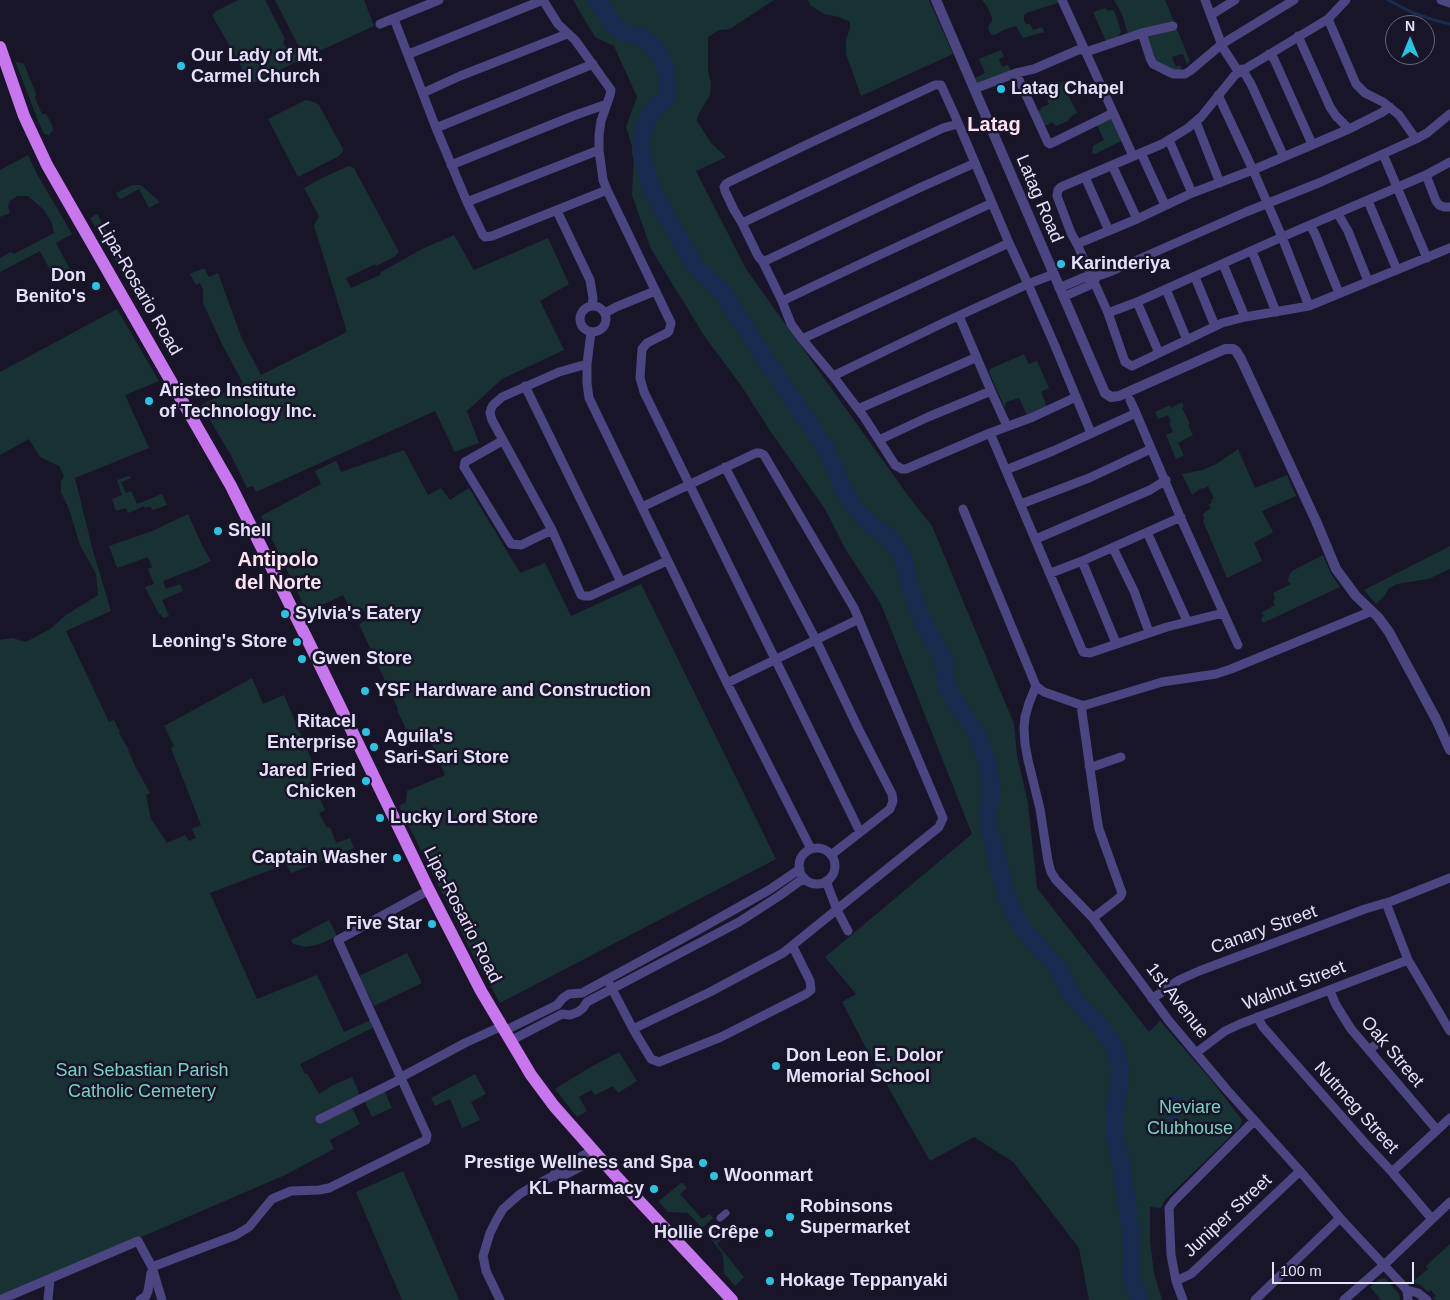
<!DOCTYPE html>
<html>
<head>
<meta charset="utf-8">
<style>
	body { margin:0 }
	#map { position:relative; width:1450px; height:1300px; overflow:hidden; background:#191529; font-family:Helvetica,sans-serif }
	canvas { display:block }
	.north { position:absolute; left:1385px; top:15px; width:50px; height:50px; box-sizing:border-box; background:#191529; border:1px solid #6b677d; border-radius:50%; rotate:0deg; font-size:14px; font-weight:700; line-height:20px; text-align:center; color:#e5e1fb }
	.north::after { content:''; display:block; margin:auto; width:18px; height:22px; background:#26c5e2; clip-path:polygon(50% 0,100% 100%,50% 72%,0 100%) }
	.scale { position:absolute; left:1272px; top:1262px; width:142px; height:22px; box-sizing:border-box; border:2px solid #e5e1fb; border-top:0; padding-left:6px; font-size:15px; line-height:18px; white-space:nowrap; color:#e5e1fb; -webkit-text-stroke:4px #191529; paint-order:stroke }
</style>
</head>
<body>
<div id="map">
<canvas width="1450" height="1300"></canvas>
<div class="north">N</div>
<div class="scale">100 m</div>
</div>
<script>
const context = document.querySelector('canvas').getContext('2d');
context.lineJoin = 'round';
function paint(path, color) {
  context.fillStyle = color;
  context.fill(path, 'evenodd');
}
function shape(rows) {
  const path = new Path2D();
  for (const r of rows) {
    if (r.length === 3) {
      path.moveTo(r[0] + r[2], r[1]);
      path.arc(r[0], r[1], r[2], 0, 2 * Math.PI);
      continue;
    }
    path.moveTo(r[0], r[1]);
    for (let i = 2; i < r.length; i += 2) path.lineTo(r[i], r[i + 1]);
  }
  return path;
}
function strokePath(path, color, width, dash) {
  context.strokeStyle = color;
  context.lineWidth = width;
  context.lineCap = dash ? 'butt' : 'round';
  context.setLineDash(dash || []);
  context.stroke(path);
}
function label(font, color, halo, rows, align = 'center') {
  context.font = font + ' Helvetica,sans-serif';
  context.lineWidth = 5;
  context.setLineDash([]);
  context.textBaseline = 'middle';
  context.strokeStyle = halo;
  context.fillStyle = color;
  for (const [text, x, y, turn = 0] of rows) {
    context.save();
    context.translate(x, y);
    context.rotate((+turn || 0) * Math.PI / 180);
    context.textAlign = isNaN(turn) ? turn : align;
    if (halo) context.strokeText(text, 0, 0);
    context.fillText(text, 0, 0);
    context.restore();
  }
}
paint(shape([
	[238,0,265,0,285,39,283,43,285,46,292,49,299,47,275,0,364,0,374,26,304,58,249,85,243,75,241,66,213,17,213,14,216,11],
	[573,0,774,0,730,29,719,30,708,37,708,71,711,84,710,95,698,115,697,121,711,143,726,157,696,171,746,269,909,497,932,526,1014,724,1017,756,1028,803,1037,888,1149,1032,1160,1021,1213,1082,1242,1120,1239,1128,1164,1201,1161,1208,1150,1207,1150,1241,1154,1273,1162,1300,1089,1300,1079,1248,1013,1162,974,1137,930,1161,866,1048,842,1002,856,994,825,957,972,834,881,604,846,550,825,509,771,432,740,384,705,337,651,249,632,195,634,153,626,127,637,97,614,46,595,37],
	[808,0,929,0,953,54,861,96,846,54,846,40,850,28,850,22,839,17,824,14,810,5],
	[982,0,1060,0,1061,2,1026,13,1024,15,1024,21,1026,24,1030,24,1033,30,1042,27,1044,32,1023,38,1016,26,1004,30,994,35,991,34,988,29,989,24,992,22,992,18,987,6],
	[1114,0,1165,0,1174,22,1128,34,1122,14],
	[1105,8,1108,11,1112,10,1114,11,1117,18,1121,32,1118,36,1106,41,1093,12],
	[1176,27,1190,61,1187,65,1183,54,1172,57,1176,67,1180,65,1182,71,1177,72,1155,61,1146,35],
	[1001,50,1004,56,999,59,1002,67,1008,65,1011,71,978,85,975,78,985,73,979,59],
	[15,61,24,64,36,94,35,98,42,114,46,114,52,125,53,130,49,135,44,134,39,123],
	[1064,81,1067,85,1064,87,1077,113,1070,117,1068,121,1056,126,1052,122,1048,125,1044,125,1036,112,1041,110,1041,108,1049,104,1047,100,1056,96,1054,89,1061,85,1060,83],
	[306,100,314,102,319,105,343,149,343,151,339,156,298,177,268,119],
	[1112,118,1123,140,1095,154,1092,153,1093,146,1104,140,1097,125],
	[28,155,37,174,72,234,56,243,72,273,56,281,40,251,0,272,0,258,11,252,14,254,54,233,52,223,44,210,28,196,17,196,10,201,8,207,10,213,0,217,0,170],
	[349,166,354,168,399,252,394,257,376,266,375,264,346,278,351,288,380,275,381,272,422,249,454,235,474,270,548,238,569,284,540,301,564,350,502,379,467,411,479,443,454,452,451,444,435,411,256,492,253,486,247,488,232,457,201,405,243,383,223,346,203,303,203,290,200,283,196,285,190,274,204,268,209,277,218,273,242,339,261,375,347,332,314,226,319,216,304,188,324,177],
	[132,185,139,185,142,186,160,202,149,208,139,189,121,199,119,198,116,193],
	[97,214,125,263,121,265,119,262,117,263,90,218],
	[117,309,159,381,125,395,149,448,75,478,93,551,111,611,66,631,109,722,114,720,120,732,119,733,127,747,135,766,150,793,146,795,151,819,167,843,185,835,189,841,196,838,192,829,201,825,171,748,174,746,164,726,252,678,263,704,284,695,317,773,310,777,325,810,319,813,327,828,330,827,336,843,350,838,354,848,291,873,286,864,210,893,257,999,317,975,344,1032,371,1020,374,1027,300,1064,305,1074,307,1073,319,1094,333,1085,352,1077,360,1095,351,1106,360,1124,330,1140,334,1149,285,1175,0,1298,0,640,12,638,26,642,50,629,66,615,98,595,96,574,80,545,69,509,61,492,61,482,64,476,59,466,40,457,29,439,0,455,0,372],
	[1024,354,1029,364,1037,361,1049,388,1041,392,1047,407,1027,415,1019,398,1006,402,1005,408,989,372,990,369],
	[1182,402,1184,407,1182,408,1190,424,1188,425,1193,435,1178,443,1184,455,1176,459,1166,435,1173,432,1169,423,1171,421,1168,415,1158,419,1155,412,1170,405,1171,408],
	[1238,449,1255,488,1287,475,1296,496,1262,511,1273,532,1254,543,1262,561,1227,578,1203,521,1204,519,1203,514,1211,508,1209,505,1212,502,1211,500,1214,498,1208,486,1203,489,1201,488,1192,495,1182,474,1203,470,1218,463],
	[404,450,428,495,441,488,450,500,469,488,520,573,545,563,571,616,641,584,776,859,500,1003,474,957,399,806,406,802,407,791,445,775,428,736,412,742,397,710,398,709,359,624,368,619,362,608,352,612,343,595,307,612,261,516,321,484,315,471,336,461,341,472],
	[129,476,131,478,121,482,126,493,131,491,137,504,162,494,167,505,153,510,150,506,145,508,144,506,128,513,126,508,116,511,112,499,122,495,117,480],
	[188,514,202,545,211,561,199,567,163,581,166,589,180,584,183,591,162,600,169,616,163,618,161,614,159,614,145,587,154,584,148,569,152,567,148,557,117,568,109,546,152,531],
	[1450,546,1450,569,1428,579,1397,584,1389,588,1385,595,1376,604,1364,590],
	[1323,555,1331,574,1340,587,1263,623,1261,619,1264,615,1261,613,1275,605,1273,602,1275,598,1273,593,1291,584,1288,581,1289,575,1292,571],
	[329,920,337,936,320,944,306,947,293,944,291,940,293,939],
	[407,953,422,983,374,1006,359,976],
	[619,1052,637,1081,618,1093,613,1086,595,1095,591,1090,579,1097,587,1111,577,1117,555,1089,589,1068],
	[475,1074,486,1094,471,1102,480,1120,462,1128,450,1099,435,1106,431,1098],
	[384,1090,392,1108,372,1117,364,1100],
	[403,1171,459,1300,402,1300,356,1192],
	[681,1183,683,1183,687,1188,680,1194,702,1219,709,1214,713,1218,702,1228,688,1213,668,1212,659,1202,659,1201],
	[718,1225,727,1234,717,1244,744,1277,735,1286,724,1273,723,1254,707,1234],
	[1450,1244,1450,1300,1436,1300,1433,1298,1436,1296,1431,1290,1428,1292,1421,1285,1412,1282,1428,1269,1426,1266],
	[1385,1278,1399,1294,1400,1300,1381,1300,1370,1287,1379,1279]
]), '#183233');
paint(shape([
	[1170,1096,1179,1096,1178,1129,1170,1128]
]), '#192b4e');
strokePath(shape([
	[1388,0,1411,12,1434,20,1450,24]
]), '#192b4e', 3);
strokePath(shape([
	[597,0,616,28,628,34,640,36,649,43,661,56,666,68,668,86,667,97,650,113,642,134,641,152,652,190,695,266,723,293,764,357,825,447,845,493,857,511,874,528,889,537,902,556,911,590,923,622,944,661,946,685,957,705,975,730,987,761,992,790,989,808,988,823,1007,897,1015,916,1025,932,1058,968,1069,991,1087,1014,1099,1025,1114,1045,1120,1066,1119,1089,1114,1116,1114,1134,1120,1159,1128,1209,1132,1253,1131,1274,1139,1300]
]), '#192b4e', 18);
strokePath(shape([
	[720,1218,726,1213]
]), '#4b4682', 7);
strokePath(shape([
	[543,0,558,24,575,40,583,51,611,90,610,95,601,121,599,135,599,150,603,180,607,190,671,323,669,331,667,333,647,343,642,349,640,378,644,392,860,832],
	[1062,0,1133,156],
	[1205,0,1223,48,1236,68,1240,71],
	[1346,0,1328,19,1235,75,1201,117,1188,128,1162,144,1061,187,1058,190,1057,196,1071,233,1077,244,1108,313,1125,362,1132,366,1222,323,1245,317,1309,306,1450,248],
	[1441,0,1450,3],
	[1211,15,1235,0],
	[394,19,436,128,467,202,483,235,485,237,492,236,607,190],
	[1328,19,1356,84,1365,93,1383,102,1399,115,1416,139],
	[380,24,439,0],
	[1142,33,1150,58,1153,64,1173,74,1185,74,1190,71,1222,44,1294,0],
	[1298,36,1330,107,1336,116,1349,129],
	[1086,52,1142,33,1173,26],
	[409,54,543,0],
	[1269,54,1274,59,1312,144],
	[1242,69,1251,84,1284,157],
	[1016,73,1048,143,1050,144,1113,113],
	[974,89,1016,73,1034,69,1078,50,1085,49],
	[423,93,460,76,567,34],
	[1218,95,1253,170,1282,237,1309,306],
	[1196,122,1220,183],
	[436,128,593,64],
	[1169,140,1192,193],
	[1141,153,1165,205],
	[1383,154,1427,258],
	[451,165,573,116,607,104],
	[1112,165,1137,219],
	[1426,175,1436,201,1439,205,1444,207,1450,207],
	[1085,177,1109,231],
	[1368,201,1397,270],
	[467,202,599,150],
	[557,211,590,280,593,298,592,305],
	[1338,214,1348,231,1368,281],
	[742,223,943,128,958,124],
	[1310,225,1315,234,1339,293],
	[1077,244,1137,219,1192,193,1253,170,1349,129,1381,113,1390,107],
	[1252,251,1276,312],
	[763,262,917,189,975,163],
	[1223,264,1245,317],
	[1054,274,1028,284,945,322,833,376,802,339,791,324,782,301,763,262,758,256,742,223,734,210,725,191,724,187,726,184,729,182,810,143,935,85,941,85,956,118,1009,243,1028,284,1055,346,1091,433],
	[1195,277,1215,326],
	[1059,288,1085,277,1101,275,1112,271,1246,212,1321,182,1416,139,1427,133,1450,114],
	[1166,289,1187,340],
	[1063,297,1088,286,1096,278],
	[782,301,873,258,992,203],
	[1137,302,1159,353],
	[593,319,13],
	[605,313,616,307,655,291],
	[1108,313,1137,302,1282,237,1426,175,1450,162],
	[959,316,991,391],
	[591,332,587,364,587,383,589,398,727,683,811,849],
	[802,339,1009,243],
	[587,364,559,372,502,397,493,405,491,409,490,413,492,420,552,530,581,595,584,596,590,596,667,561],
	[833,376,864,417,895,465,902,469,906,469,990,433,1033,417,1076,397],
	[525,386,621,582],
	[1130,400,1136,413],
	[858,409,975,358],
	[990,433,1083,652,1090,653,1167,627,1223,613],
	[879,440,928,417,991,391,1007,426],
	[502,441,465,462,464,467,511,544,521,545,552,530],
	[725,467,816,640,859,730,892,794,893,801,890,809,831,855],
	[1006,470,1053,451,1136,413,1182,521,1238,645],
	[1021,504,1089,478,1151,449],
	[963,509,1036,686,1044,692,1081,705,1086,705,1162,682,1216,674,1231,669,1372,611],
	[1147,532,1187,621],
	[1036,539,1150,490,1166,480],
	[1113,548,1134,591,1149,632],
	[1082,561,1116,643],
	[1051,573,1082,561,1181,517],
	[727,683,859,619],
	[1036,686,1029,703,1025,717,1024,728,1025,744,1028,760,1040,809,1048,861,1051,872,1056,880,1093,918,1169,1021,1227,1090,1300,1171,1340,1218,1407,1290],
	[1081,705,1097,818,1099,829,1122,893,1120,897,1093,918],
	[1089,766,1095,766,1121,757],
	[817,866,18],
	[826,881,837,910,848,931],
	[1386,903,1408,960,1450,1031],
	[610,985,633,1029,651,1059,659,1062,721,1037,806,994,811,990,810,981,793,947],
	[1330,991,1336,1005,1351,1029,1437,1130],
	[1152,999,1179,980,1199,971,1365,909,1392,901,1450,878],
	[1257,1017,1263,1027,1364,1142,1392,1172,1432,1219],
	[633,1029,710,992,783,953,939,827,943,818,854,608,764,455,760,453,756,453,642,507],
	[504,1031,557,1005,563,998,569,994,582,993,698,930,769,890,800,869],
	[510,1041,562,1014,570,1015,578,1012,583,1008,587,1002,739,922,779,896,804,878],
	[1369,1050,1379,1042],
	[1196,1053,1225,1031,1240,1024,1408,960],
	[320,1119,395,1082,407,1074,465,1043,502,1026],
	[1392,1172,1450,1118],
	[553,1176,557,1170,593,1150],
	[152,1267,236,1235,249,1227,272,1199,291,1191,319,1190,329,1188,426,1140,427,1135,338,940,429,890],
	[1176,1281,1191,1274,1300,1171],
	[1407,1290,1418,1293,1427,1300],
	[1407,1290,1408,1300],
	[0,1300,138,1241,152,1267,162,1300],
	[48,1300,50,1279],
	[140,1300,146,1296,148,1291,151,1273],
	[500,1300,486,1271,483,1256,490,1233,497,1219,503,1209,520,1194,530,1188,553,1176,561,1177,599,1157],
	[1183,1300,1176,1281,1171,1255,1169,1208,1174,1201,1254,1121],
	[1255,1300,1340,1218],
	[1344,1300,1384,1265,1450,1202]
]), '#4b4682', 9);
strokePath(shape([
	[936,0,1105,393,1111,397,1119,396,1225,349,1233,349,1236,351,1241,359,1316,521,1336,569,1356,596,1378,617,1389,632,1436,719,1450,750]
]), '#4b4682', 10);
strokePath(shape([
	[0,47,24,116,47,165,231,486,316,657,429,890,481,991,531,1075,554,1106,615,1175,732,1300]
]), '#c776ed', 12);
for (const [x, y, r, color] of [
	[181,66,5,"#26c5e2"],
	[1001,89,5,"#26c5e2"],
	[1061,264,5,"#26c5e2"],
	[96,286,5,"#26c5e2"],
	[149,401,5,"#26c5e2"],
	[218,531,5,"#26c5e2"],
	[285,614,5,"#26c5e2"],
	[297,642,5,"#26c5e2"],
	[302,659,5,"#26c5e2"],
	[365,691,5,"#26c5e2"],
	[366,732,5,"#26c5e2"],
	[374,747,5,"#26c5e2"],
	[366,781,5,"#26c5e2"],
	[380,818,5,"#26c5e2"],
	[397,858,5,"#26c5e2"],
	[432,924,5,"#26c5e2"],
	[776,1066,5,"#26c5e2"],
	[703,1163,5,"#26c5e2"],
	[714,1176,5,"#26c5e2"],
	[654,1189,5,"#26c5e2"],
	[790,1217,5,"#26c5e2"],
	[769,1233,5,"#26c5e2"],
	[770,1281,5,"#26c5e2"]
]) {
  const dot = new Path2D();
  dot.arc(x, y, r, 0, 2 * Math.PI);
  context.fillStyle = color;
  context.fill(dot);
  strokePath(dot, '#191529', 2);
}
label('bold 18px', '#e5e1fb', '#191529', [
	["Our Lady of Mt.",191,56],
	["Carmel Church",191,77],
	["Latag Chapel",1011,89],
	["Karinderiya",1071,264],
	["Don",86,276,"right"],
	["Benito's",86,297,"right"],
	["Aristeo Institute",159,391],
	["of Technology Inc.",159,412],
	["Shell",228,531],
	["Sylvia's Eatery",295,614],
	["Leoning's Store",287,642,"right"],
	["Gwen Store",312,659],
	["YSF Hardware and Construction",375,691],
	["Ritacel",356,722,"right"],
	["Enterprise",356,743,"right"],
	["Aguila's",384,737],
	["Sari-Sari Store",384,758],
	["Jared Fried",356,771,"right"],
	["Chicken",356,792,"right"],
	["Lucky Lord Store",390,818],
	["Captain Washer",387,858,"right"],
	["Five Star",422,924,"right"],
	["Don Leon E. Dolor",786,1056],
	["Memorial School",786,1077],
	["Prestige Wellness and Spa",693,1163,"right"],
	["Woonmart",724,1176],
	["KL Pharmacy",644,1189,"right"],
	["Robinsons",800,1207],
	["Supermarket",800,1228],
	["Hollie Crêpe",759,1233,"right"],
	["Hokage Teppanyaki",780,1281]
], 'left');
label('18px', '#e5e1fb', '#191529', [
	["Latag Road",1039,199,67],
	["Lipa-Rosario Road",139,289,60],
	["Lipa-Rosario Road",462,915,63],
	["Canary Street",1264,930,-20],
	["Walnut Street",1294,986,-21],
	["1st Avenue",1177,1001,52],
	["Oak Street",1392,1052,50],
	["Nutmeg Street",1356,1108,48],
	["Juniper Street",1228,1216,-43]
]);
label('18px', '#75d3c0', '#191529', [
	["San Sebastian Parish",142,1071],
	["Catholic Cemetery",142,1092],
	["Neviare",1190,1108],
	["Clubhouse",1190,1129]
]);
label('bold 20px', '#fbe3f1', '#191529', [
	["Latag",994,125],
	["Antipolo",278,560],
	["del Norte",278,583]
]);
</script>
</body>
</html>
